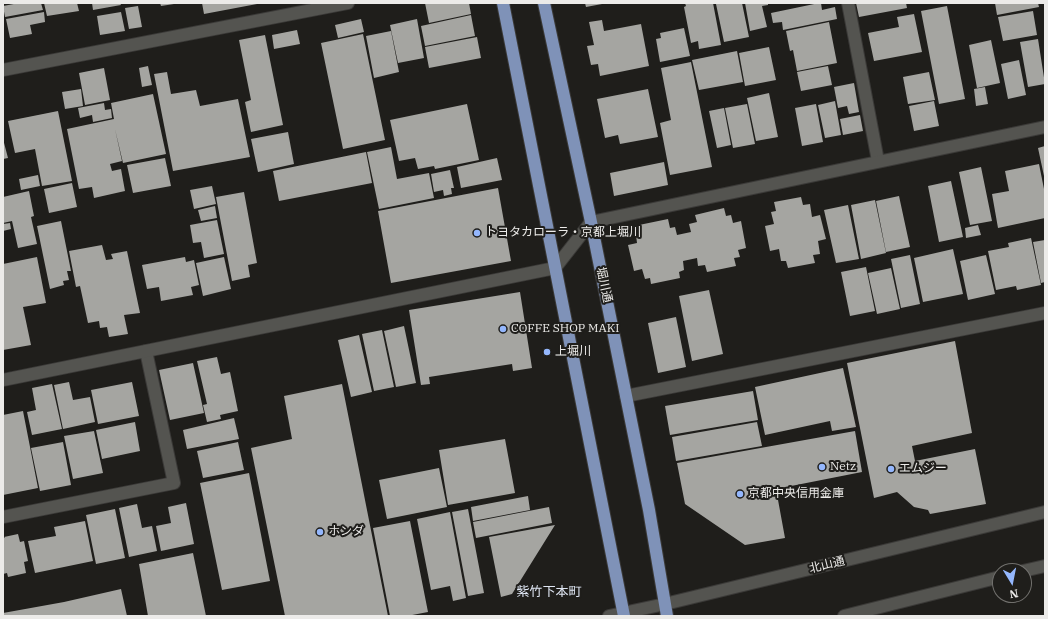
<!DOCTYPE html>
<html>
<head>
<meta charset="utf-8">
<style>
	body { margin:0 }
	#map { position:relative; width:1048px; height:619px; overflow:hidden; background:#1f1e1b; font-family:"IBM Plex Serif",serif }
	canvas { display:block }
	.frame { position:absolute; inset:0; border:4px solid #ecebe9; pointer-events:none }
	.north { position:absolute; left:992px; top:563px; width:40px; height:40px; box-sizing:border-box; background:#1f1e1b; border:1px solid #71706d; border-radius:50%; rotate:170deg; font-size:11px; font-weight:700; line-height:16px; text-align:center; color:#ecebe9 }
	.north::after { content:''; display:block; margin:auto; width:14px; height:18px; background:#94b7fd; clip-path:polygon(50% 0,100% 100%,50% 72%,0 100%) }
</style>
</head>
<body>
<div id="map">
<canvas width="1048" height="619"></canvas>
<div class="frame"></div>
<div class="north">N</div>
</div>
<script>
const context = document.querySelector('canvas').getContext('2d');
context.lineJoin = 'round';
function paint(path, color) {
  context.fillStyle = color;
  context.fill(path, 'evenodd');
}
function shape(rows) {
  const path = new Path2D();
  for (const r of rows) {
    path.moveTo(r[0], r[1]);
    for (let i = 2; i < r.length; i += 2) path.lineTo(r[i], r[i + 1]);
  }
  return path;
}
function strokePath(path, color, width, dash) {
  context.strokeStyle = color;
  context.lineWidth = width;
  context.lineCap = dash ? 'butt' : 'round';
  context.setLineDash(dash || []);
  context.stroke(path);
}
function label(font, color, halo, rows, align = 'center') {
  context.font = font + ' "IBM Plex Serif","Noto Sans JP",serif';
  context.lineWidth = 4;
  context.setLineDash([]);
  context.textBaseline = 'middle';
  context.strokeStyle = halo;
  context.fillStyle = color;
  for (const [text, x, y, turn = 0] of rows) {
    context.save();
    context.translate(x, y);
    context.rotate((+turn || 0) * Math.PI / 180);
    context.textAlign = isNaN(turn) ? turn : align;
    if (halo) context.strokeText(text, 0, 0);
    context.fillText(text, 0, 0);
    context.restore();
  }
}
paint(shape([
	[19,3,41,3,43,10,5,17,3,6],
	[44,3,77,3,79,11,47,16],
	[92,3,120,3,121,5,93,10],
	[160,3,174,3,174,4,161,6],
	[202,3,257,3,257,4,204,14],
	[425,3,469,3,471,14,429,23],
	[585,3,602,3,602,4,586,7],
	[685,3,713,3,721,45,699,49,698,41,691,43,684,7,686,6],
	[723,3,742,3,749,37,724,42,716,4],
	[745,3,768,3,768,5,762,6,767,27,750,31],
	[819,3,821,3,822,10,835,7,837,19,783,30,782,22,773,23,771,13],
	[856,3,906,3,907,8,859,17],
	[995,3,1038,3,1039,7,997,15],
	[138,6,142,27,129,29,125,8],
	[947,6,965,99,939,104,921,11],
	[1033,11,1037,35,1003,41,998,17],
	[44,12,45,22,30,25,32,34,10,38,6,19],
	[121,12,125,31,100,35,97,16],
	[914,14,922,52,874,61,868,33,899,27,897,17],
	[471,15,475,36,425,46,421,26],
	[361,19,364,32,338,38,335,25],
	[417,19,424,58,398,63,390,25],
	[602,20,604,31,641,24,649,66,600,76,598,64,591,65,587,46,594,45,589,22],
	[829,22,837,63,797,71,793,50,790,51,786,31],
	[684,28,690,56,660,62,656,39,661,38,660,33],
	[297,30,300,44,274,49,272,35],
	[391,31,399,72,374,78,366,36],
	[363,34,385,140,343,149,321,43],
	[265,35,283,125,251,132,245,102,251,100,239,40],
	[477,37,481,58,429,68,425,47],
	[1038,39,1045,84,1028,87,1020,42],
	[991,40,1000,83,977,88,969,45],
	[769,47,776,80,745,86,739,53],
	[737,51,743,82,699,90,692,60],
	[1019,60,1026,95,1008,99,1001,64],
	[691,62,712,167,670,175,660,123,671,120,661,68],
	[148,66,152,85,142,87,139,68],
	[828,66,832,85,801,91,797,72],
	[104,68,110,100,85,105,79,73],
	[167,72,171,94,196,90,200,106,238,99,250,157,173,171,154,74],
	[929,72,935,100,908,104,903,77],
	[854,83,859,112,849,114,847,106,838,108,834,87],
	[985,87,988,104,976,106,974,89],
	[81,89,83,106,65,109,62,92],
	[648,89,658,137,620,144,618,135,605,138,597,99],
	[769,93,778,137,756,141,747,98],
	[153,94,166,154,123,163,115,129,122,161,110,164,112,171,121,169,125,191,94,198,92,187,79,189,67,129,114,119,111,103],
	[835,101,841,135,825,138,818,105],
	[934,101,939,126,914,131,909,106],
	[104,103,105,110,111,109,112,118,93,122,92,115,80,118,78,108],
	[467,104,479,160,435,169,434,166,418,169,415,158,399,161,390,120],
	[747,104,755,144,733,148,725,108],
	[816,104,823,142,802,146,795,108],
	[724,108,731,145,717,148,709,111],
	[58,111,72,181,42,186,35,149,15,153,8,121],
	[860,115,863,131,843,135,840,119],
	[288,132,294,164,258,172,251,139],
	[3,139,8,158,3,159],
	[1045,146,1045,176,1044,176,1038,148],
	[391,147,397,179,429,173,434,198,379,209,367,152],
	[366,152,372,183,279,201,273,171],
	[165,158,171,186,133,193,127,165],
	[497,158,502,180,461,188,457,167],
	[664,162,668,185,614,196,610,173],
	[1039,164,1045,194,1045,218,998,228,992,194,1009,191,1005,171],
	[981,167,992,221,970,225,959,172],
	[450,170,454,188,451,188,452,194,444,196,443,190,434,192,431,174],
	[38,175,40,186,21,190,19,179],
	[951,181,963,237,939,242,928,186],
	[72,183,77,207,49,213,44,189],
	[212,186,216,204,194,209,190,190],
	[498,188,511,261,391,283,378,211],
	[29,191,34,216,31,217,37,244,18,248,12,221,3,223,3,197],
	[244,192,257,263,248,265,250,277,232,281,216,197],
	[899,196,910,247,886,252,876,201],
	[801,197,803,205,810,204,812,217,820,215,826,239,818,241,820,254,813,255,815,263,788,268,786,261,781,261,779,249,770,251,765,226,774,224,771,212,776,211,774,202],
	[875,200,886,253,861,259,851,205],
	[848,205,859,259,836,263,824,210],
	[215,206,217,218,201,221,198,210],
	[724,208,726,216,731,215,733,223,741,221,746,248,738,250,740,257,734,258,736,266,707,272,705,265,698,266,697,258,683,261,684,270,679,272,680,278,651,284,650,278,645,279,642,269,634,271,628,245,637,243,636,235,640,234,639,225,668,219,670,228,675,227,677,235,691,232,689,224,697,222,695,215],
	[217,220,224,254,204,258,201,242,193,243,190,225],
	[61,221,71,271,67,271,69,280,63,281,64,285,50,289,37,226],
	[10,223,11,229,3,231,3,224],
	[978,225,981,235,966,238,965,228],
	[1031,238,1041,285,1017,290,1016,286,996,290,988,251,1009,247,1008,243],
	[1045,240,1045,282,1041,283,1033,242],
	[102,245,106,260,113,259,111,254,127,251,140,313,124,315,128,334,109,337,107,327,100,328,99,321,88,323,80,286,76,287,69,251],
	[953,249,963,294,923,302,914,258],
	[910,255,920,304,901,308,891,259],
	[986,255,995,294,968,300,960,261],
	[37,257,46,303,23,307,31,345,3,350,3,264],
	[185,257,186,262,194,260,199,285,191,287,193,295,161,301,159,287,147,289,142,265],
	[224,257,231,289,203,296,196,263],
	[866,267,875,311,850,316,841,272],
	[891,268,900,309,877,314,868,273],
	[709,290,723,354,692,361,679,296],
	[520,292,532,368,513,371,512,364,429,377,430,384,421,385,409,310],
	[676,317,686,367,658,373,648,323],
	[404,326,416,383,396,387,384,331],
	[382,330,394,387,374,391,362,334],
	[359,335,372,392,351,397,338,340],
	[955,341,972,433,912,446,915,461,975,449,986,504,930,514,928,510,914,507,897,492,874,498,847,363],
	[217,357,221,374,230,372,238,411,220,415,221,419,207,422,203,405,207,404,197,361],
	[193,363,204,413,170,420,159,370],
	[843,368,856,427,832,431,830,421,765,435,755,387],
	[69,382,73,400,90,397,95,422,63,429,54,385],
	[132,382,139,416,98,424,91,390],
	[52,384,62,429,32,435,27,412,36,410,32,388],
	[342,384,388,616,285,616,251,448,292,439,284,396],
	[753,391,758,420,670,435,665,406],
	[23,411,38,488,3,495,3,415],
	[234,418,239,439,187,449,183,430],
	[135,422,140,451,102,459,96,430],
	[757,422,762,446,676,461,672,437],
	[94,431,103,473,73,479,64,436],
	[855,431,862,472,776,489,785,538,745,545,685,504,677,463],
	[505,439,515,493,448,505,439,450],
	[63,442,71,485,40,491,31,448],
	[238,442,244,470,203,478,197,451],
	[439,468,447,507,387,519,379,480],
	[249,473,270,581,222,590,200,483],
	[528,496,530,510,473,521,471,507],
	[186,503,194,544,161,551,156,526,171,523,168,507],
	[137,504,142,528,152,526,157,551,129,557,119,508],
	[549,507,552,523,476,538,473,522],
	[115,509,125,558,96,564,86,515],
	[468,509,484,593,468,596,452,512],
	[450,512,466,598,453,601,450,586,431,590,417,519],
	[85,521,93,561,35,573,28,541,56,536,54,527],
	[410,521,428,612,407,616,390,616,373,528],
	[555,525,512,594,501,597,489,537],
	[18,534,20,542,24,541,28,561,24,562,26,573,8,577,7,573,3,574,3,538,5,538,4,537],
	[193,553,206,616,148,616,139,564],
	[121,589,127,616,3,616,3,613,64,602]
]), '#a5a5a1');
const lane = shape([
	[848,3,878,161],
	[3,517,174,483,146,351]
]);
const street = shape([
	[3,70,348,3],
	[3,380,555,268,591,222,1045,127],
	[626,396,1045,313]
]);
const secondary = shape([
	[1023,571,1045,566],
	[609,616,665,604,1045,512],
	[844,616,1000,577]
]);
const primary = shape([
	[503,3,624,616],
	[544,3,591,222,649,510,667,616]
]);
strokePath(lane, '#3b3a38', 14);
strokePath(street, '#3b3a38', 14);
strokePath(secondary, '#3b3a38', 14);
strokePath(primary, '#3b3a38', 14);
strokePath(lane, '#545450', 12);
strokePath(street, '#545450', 12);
strokePath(secondary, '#545450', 12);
strokePath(primary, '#7f92b8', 12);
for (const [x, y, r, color] of [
	[477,233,4,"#94b7fd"],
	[503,329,4,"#94b7fd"],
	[547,352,4,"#94b7fd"],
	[822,467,4,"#94b7fd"],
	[891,469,4,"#94b7fd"],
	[740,494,4,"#94b7fd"],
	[320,532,4,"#94b7fd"]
]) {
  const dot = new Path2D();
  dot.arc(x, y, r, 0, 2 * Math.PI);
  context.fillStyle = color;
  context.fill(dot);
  strokePath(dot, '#1f1e1b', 1.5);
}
label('12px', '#ecebe9', '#1f1e1b', [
	["トヨタカローラ・京都上堀川",485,233],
	["COFFE SHOP MAKI",511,329],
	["上堀川",555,352],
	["Netz",830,467],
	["エムジー",899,469],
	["京都中央信用金庫",748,494],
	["ホンダ",328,532]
], 'left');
label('12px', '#ecebe9', '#1f1e1b', [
	["堀川通",604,285,78],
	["北山通",827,565,-14]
]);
label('13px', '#dee5f2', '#1f1e1b', [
	["紫竹下本町",549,592]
]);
</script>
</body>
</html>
